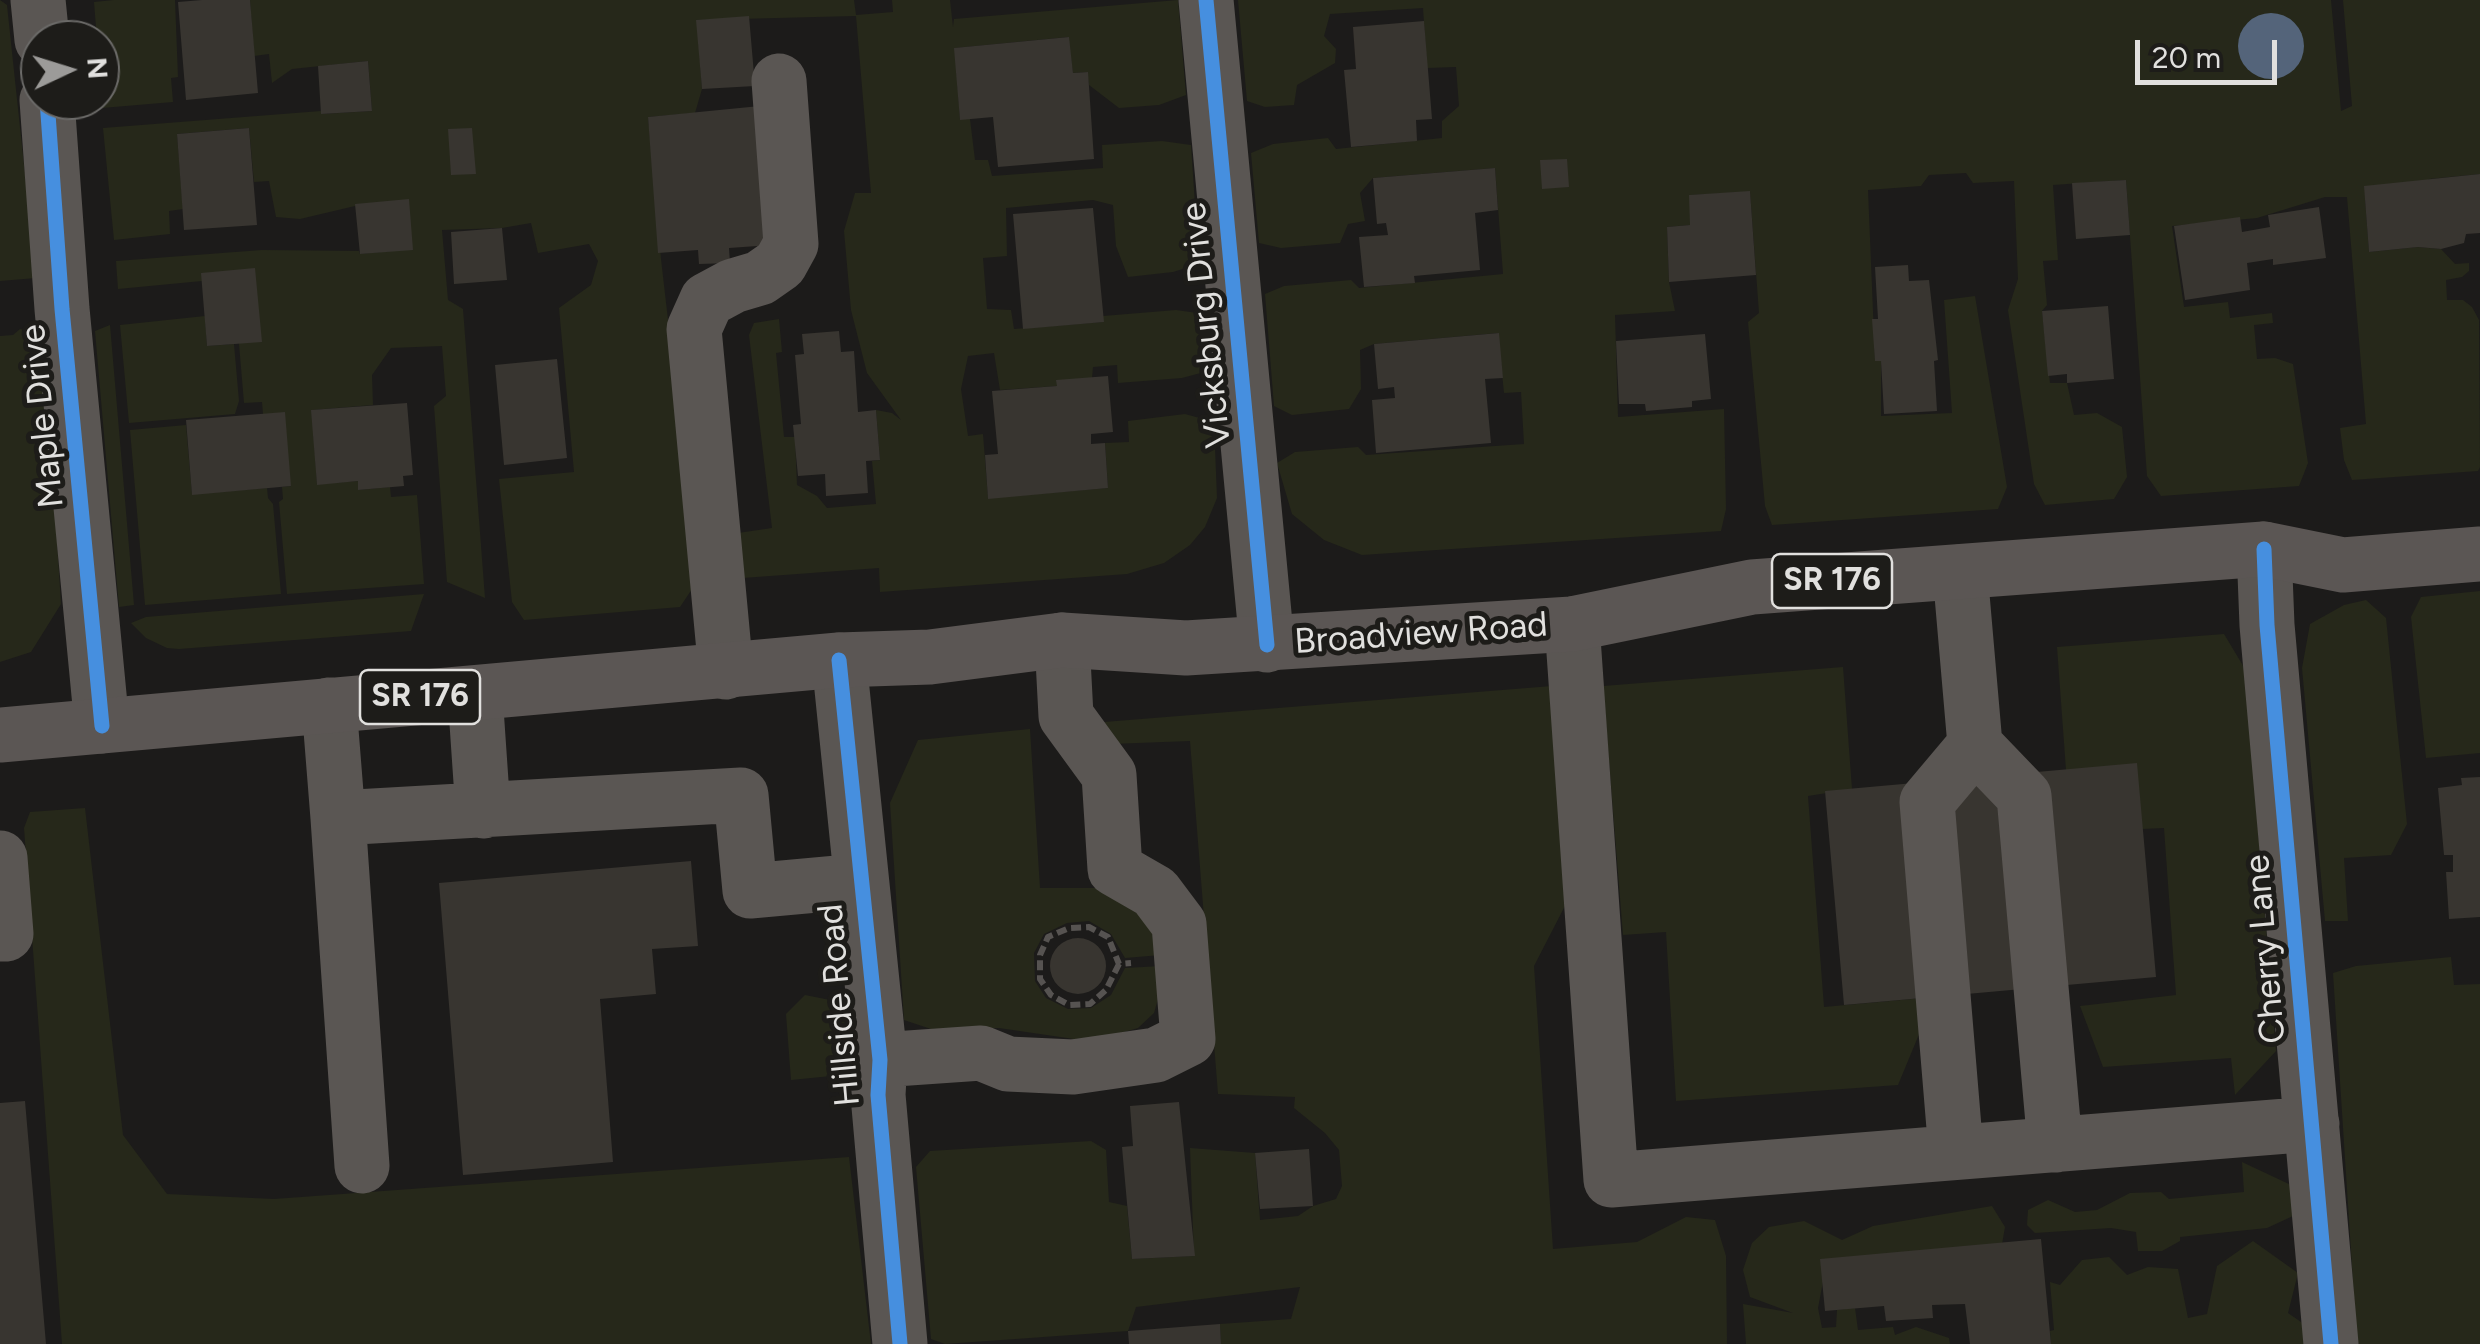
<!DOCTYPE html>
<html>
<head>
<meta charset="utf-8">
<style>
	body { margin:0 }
	#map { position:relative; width:2480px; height:1344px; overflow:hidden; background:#1c1b1a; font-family:Figtree,sans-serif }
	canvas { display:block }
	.north { position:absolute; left:20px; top:20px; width:100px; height:100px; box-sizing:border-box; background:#1d1c19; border:2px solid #6b6a68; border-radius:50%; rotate:86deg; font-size:28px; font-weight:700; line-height:40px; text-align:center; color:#e1e0de }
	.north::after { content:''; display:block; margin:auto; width:35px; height:45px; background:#9c9b99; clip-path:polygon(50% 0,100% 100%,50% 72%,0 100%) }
	.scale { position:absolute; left:2135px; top:40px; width:142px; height:45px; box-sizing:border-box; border:5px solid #e1e0de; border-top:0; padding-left:12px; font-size:30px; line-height:35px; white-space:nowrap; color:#e1e0de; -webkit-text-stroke:8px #1d1c19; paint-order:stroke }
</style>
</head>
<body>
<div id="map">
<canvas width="2480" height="1344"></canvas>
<div class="north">N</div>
<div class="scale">20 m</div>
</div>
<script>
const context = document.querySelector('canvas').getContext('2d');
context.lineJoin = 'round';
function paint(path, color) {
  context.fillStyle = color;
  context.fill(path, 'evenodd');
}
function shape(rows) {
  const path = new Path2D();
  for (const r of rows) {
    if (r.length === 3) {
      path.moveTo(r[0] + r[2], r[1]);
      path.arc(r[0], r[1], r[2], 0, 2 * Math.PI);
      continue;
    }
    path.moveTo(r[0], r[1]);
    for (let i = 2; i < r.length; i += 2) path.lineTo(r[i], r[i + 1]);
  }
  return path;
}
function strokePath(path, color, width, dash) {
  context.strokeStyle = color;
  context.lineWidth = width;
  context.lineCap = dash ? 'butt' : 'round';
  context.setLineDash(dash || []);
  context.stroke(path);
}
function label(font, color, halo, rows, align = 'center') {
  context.font = font + ' Figtree,sans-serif';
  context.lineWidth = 10;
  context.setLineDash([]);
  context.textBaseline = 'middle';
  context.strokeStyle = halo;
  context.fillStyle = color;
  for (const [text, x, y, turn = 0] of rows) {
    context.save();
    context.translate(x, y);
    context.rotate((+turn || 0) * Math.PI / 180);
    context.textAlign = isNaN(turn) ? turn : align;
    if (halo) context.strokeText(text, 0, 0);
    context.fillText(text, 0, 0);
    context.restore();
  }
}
paint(shape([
	[0,0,7,5,36,278,0,281],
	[114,0,175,0,178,77,171,78,173,102,102,108,100,40,97,40,94,2],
	[250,0,854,0,856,15,893,12,892,0,950,0,953,27,954,19,1178,0,1186,95,1159,105,1119,108,1089,85,1087,72,1073,73,1068,37,955,48,960,119,970,119,975,160,988,160,992,176,1103,168,1102,145,1162,141,1191,145,1199,264,1173,272,1128,277,1116,246,1113,205,1093,200,1006,208,1007,256,983,258,987,309,1011,310,1014,329,1103,322,1103,316,1176,310,1204,314,1208,371,1182,378,1118,383,1117,365,1093,367,1092,378,1057,386,1000,390,994,353,968,356,961,389,968,436,983,434,988,498,1108,488,1105,443,1129,442,1128,421,1185,414,1214,422,1217,498,1205,527,1190,545,1164,563,1127,574,880,592,879,568,743,578,738,533,772,528,749,335,754,323,779,319,782,352,776,353,784,437,795,437,797,485,817,496,827,508,876,504,872,461,880,460,876,410,892,413,901,420,867,373,851,310,844,231,855,193,871,193,856,16,697,20,702,89,695,113,648,117,661,259,698,580,680,607,524,620,512,602,499,479,574,472,559,308,591,285,598,261,589,244,538,253,531,223,502,228,442,230,448,300,463,309,485,598,447,582,434,406,446,396,442,346,391,348,372,375,373,405,312,410,317,484,358,481,359,490,390,487,391,497,417,495,424,584,287,594,279,502,283,499,282,487,291,486,263,414,262,402,244,403,239,344,202,273,202,281,118,289,116,261,262,250,359,251,360,254,413,249,355,206,300,219,276,217,269,181,254,182,249,128,177,134,183,209,169,211,170,234,114,240,103,128,321,111,322,114,372,111,368,61,292,69,272,83,269,54,254,56],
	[1238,0,2331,0,2341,111,2352,106,2343,0,2480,0,2480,174,2429,179,2409,197,2365,198,2369,252,2418,247,2441,249,2455,264,2469,263,2469,271,2462,277,2446,280,2447,300,2463,300,2472,307,2479,320,2480,467,2478,471,2352,480,2344,460,2340,428,2366,424,2347,197,2325,197,2257,218,2172,226,2184,307,2228,302,2230,318,2272,313,2273,323,2254,325,2257,359,2275,358,2293,364,2308,463,2299,486,2161,496,2147,476,2126,180,2053,185,2058,260,2043,261,2047,305,2042,311,2050,383,2067,383,2074,415,2097,413,2122,427,2127,477,2114,499,2045,505,2034,484,2008,310,2018,279,2014,181,1973,183,1966,173,1929,175,1921,186,1868,190,1875,360,1881,361,1881,416,1952,413,1944,300,1975,296,2007,487,1998,509,1772,525,1765,506,1748,322,1759,313,1750,192,1690,195,1690,225,1667,227,1669,282,1675,311,1615,315,1618,417,1724,409,1726,509,1721,531,1362,555,1324,540,1292,514,1277,463,1295,452,1358,447,1366,455,1524,444,1521,392,1504,393,1498,333,1374,344,1360,350,1361,389,1349,409,1292,415,1274,406,1265,294,1284,286,1351,280,1359,288,1503,274,1495,168,1373,178,1360,193,1365,221,1348,224,1340,243,1281,248,1259,243,1251,153,1273,144,1328,138,1336,149,1442,138,1442,121,1459,106,1456,67,1427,68,1423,8,1330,14,1324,36,1336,49,1335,63,1297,85,1294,105,1265,107,1247,101],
	[205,316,207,346,234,344,239,401,235,414,129,423,120,325],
	[110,325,134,605,119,607,95,331],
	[20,329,44,335,61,604,31,652,0,662,0,336,13,335],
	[186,425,192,494,267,488,268,498,273,504,281,594,145,605,130,430],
	[2480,591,2480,753,2426,758,2411,617,2421,597],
	[424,594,411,631,179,649,167,648,146,638,131,623,146,617],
	[2366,600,2386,618,2407,824,2391,855,2344,858,2348,921,2325,921,2302,668,2310,624,2344,605],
	[2224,634,2245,669,2276,1051,2235,1095,2231,1058,2103,1067,2080,1006,2176,995,2164,828,2142,829,2066,770,2057,647],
	[1843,667,1852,789,1808,796,1824,1007,1923,998,1927,1015,1898,1085,1676,1101,1666,932,1623,935,1603,686],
	[1552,686,1568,900,1534,966,1553,1249,1637,1242,1686,1217,1715,1220,1726,1256,1727,1344,1221,1344,1220,1324,1291,1319,1300,1287,1136,1307,1128,1331,945,1344,931,1339,916,1167,930,1151,1091,1141,1106,1150,1109,1202,1127,1206,1132,1259,1194,1256,1190,1148,1255,1153,1260,1220,1298,1216,1313,1206,1336,1199,1342,1186,1339,1150,1325,1133,1294,1108,1295,1097,1218,1094,1190,741,1111,744,1104,722],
	[1030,729,1040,888,1109,888,1155,925,1161,955,1125,958,1111,934,1089,921,1067,923,1044,934,1034,953,1035,981,1046,998,1068,1009,1091,1008,1111,995,1125,968,1161,966,1160,992,1154,1013,1138,1028,1104,1038,1074,1039,999,1028,931,1029,904,1020,890,803,918,740],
	[85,808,123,1135,167,1194,274,1199,849,1157,871,1344,62,1344,24,828,30,812],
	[2451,957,2454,985,2480,984,2480,1344,2357,1344,2333,973,2356,966],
	[805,995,845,1003,851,1074,791,1080,786,1014],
	[2242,1162,2291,1185,2293,1216,2267,1228,2180,1237,2180,1241,2162,1251,2138,1251,2136,1232,2111,1228,2035,1233,2027,1225,2028,1210,2048,1200,2075,1212,2097,1210,2130,1193,2161,1192,2169,1199,2244,1192],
	[1992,1206,2005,1227,2001,1250,1825,1271,1818,1308,1822,1328,1836,1327,1837,1310,1855,1308,1858,1330,1893,1327,1895,1335,1916,1327,1949,1338,1950,1344,1746,1344,1743,1304,1793,1313,1750,1297,1743,1270,1752,1243,1769,1227,1804,1221,1842,1240,1873,1226],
	[2253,1241,2298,1273,2288,1313,2314,1331,2314,1344,2051,1344,2050,1331,2054,1330,2050,1282,2060,1285,2082,1260,2109,1257,2127,1275,2148,1267,2178,1269,2188,1318,2207,1314,2217,1266]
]), '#26281a');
paint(shape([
	[2271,46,33]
]), '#54647a');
paint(shape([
	[202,0,250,0,258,93,186,100,178,2],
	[749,16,755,86,702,89,696,20],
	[1424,21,1432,119,1416,120,1417,141,1351,147,1344,70,1356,69,1353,27],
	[1069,37,1073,73,1088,72,1094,159,998,167,993,117,960,120,954,48],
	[368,61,372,111,321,114,318,66],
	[760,106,771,245,729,248,730,263,699,264,698,250,658,253,648,117],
	[249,128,257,225,184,230,177,134],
	[472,128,476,174,451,175,448,129],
	[1567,159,1569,187,1542,189,1540,160],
	[1495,168,1498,210,1475,213,1480,270,1414,276,1415,283,1364,287,1359,237,1388,235,1386,223,1377,224,1373,178],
	[2480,174,2480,233,2466,234,2464,243,2441,249,2418,247,2369,252,2364,186],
	[2126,180,2130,235,2076,239,2072,183],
	[1750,191,1756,275,1669,282,1667,227,1690,225,1689,195],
	[409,199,413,250,360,254,355,204],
	[2319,207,2326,258,2273,265,2273,259,2247,263,2250,290,2185,300,2174,226,2240,217,2242,232,2270,227,2268,215],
	[1093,208,1104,322,1023,329,1013,214],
	[502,228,507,280,454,284,451,232],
	[1908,265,1909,281,1929,280,1938,360,1934,361,1937,411,1884,414,1881,361,1875,361,1872,319,1878,319,1875,267],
	[255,268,262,342,207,346,201,273],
	[2108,306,2114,379,2067,383,2067,374,2048,376,2042,311],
	[839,331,841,352,854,351,858,412,876,410,880,460,866,461,868,493,826,496,825,474,798,476,793,425,801,424,795,355,804,354,802,334],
	[1499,333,1503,378,1485,379,1491,443,1376,453,1372,400,1395,398,1394,387,1378,389,1374,344],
	[1705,334,1711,399,1692,401,1692,407,1646,411,1645,404,1619,404,1616,341],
	[557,359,567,458,504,465,495,365],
	[1108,376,1113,432,1091,434,1091,444,1105,443,1108,488,988,499,985,455,998,454,992,391,1057,386,1056,380],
	[407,403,413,475,403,476,404,486,358,490,358,481,317,485,311,410],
	[285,412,291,486,192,495,186,420],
	[2137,763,2156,977,1844,1005,1825,791],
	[2480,777,2480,917,2449,919,2446,872,2453,872,2453,855,2444,855,2438,788,2462,785,2461,778],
	[691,861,698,946,652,949,656,994,600,999,613,1162,463,1175,439,883],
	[1078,966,28],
	[25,1101,46,1344,0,1344,0,1103],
	[1179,1102,1195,1256,1132,1259,1122,1147,1133,1146,1130,1106],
	[1309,1149,1313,1206,1260,1209,1255,1153],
	[2041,1239,2051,1344,1970,1344,1965,1304,1932,1305,1933,1318,1886,1321,1884,1306,1825,1311,1820,1259],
	[1220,1324,1221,1344,1129,1344,1128,1331]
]), '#383530');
strokePath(shape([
	[1119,964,1106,990,1090,1004,1069,1005,1051,995,1040,979,1040,955,1048,937,1069,928,1089,927,1108,937,1119,964,1131,963]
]), '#565351', 6, [10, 5]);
strokePath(shape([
	[38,0,42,40],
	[1206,0,1267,645],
	[47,100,62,309,102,726],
	[2264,549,2267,625,2331,1344],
	[1960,572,1975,745,2024,796,2055,1145],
	[1572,624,1611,1180,2312,1124],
	[839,660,880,1060,878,1095,900,1344],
	[726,672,694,329,707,300,733,286,760,278,780,264,791,244,779,81],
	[475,694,483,811],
	[329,705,338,818,741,795,750,891,860,881],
	[338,818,362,1166],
	[0,858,6,934,0,934],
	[880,1060,981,1053,1008,1064,1073,1067,1156,1055,1188,1039,1179,924,1155,892,1115,869,1109,775,1066,716,1062,640],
	[1956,1152,1927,802,1975,745]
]), '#5a5653', 55);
strokePath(shape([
	[0,735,839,660,930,657,1062,640,1186,648,1572,624,1752,587,2264,549,2343,565,2480,554]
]), '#5b5654', 55);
strokePath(shape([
	[1206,0,1267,645],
	[47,100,62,309,102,726],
	[2264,549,2267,625,2331,1344],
	[839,660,880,1060,878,1095,900,1344]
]), '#468fdf', 15);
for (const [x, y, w] of [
	[1832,581,120],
	[420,697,120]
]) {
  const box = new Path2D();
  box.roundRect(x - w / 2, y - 27, w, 54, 8);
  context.fillStyle = '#1d1c19';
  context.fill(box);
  strokePath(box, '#e1e0de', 2.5);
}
label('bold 32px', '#e1e0de', null, [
	["SR 176",1832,581],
	["SR 176",420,697]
]);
label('35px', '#e1e0de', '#1d1c19', [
	["Vicksburg Drive",1207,325,-96],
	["Maple Drive",43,416,-96],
	["Broadview Road",1421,634,-4],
	["Cherry Lane",2266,949,-95],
	["Hillside Road",840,1005,-95]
]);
</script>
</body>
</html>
